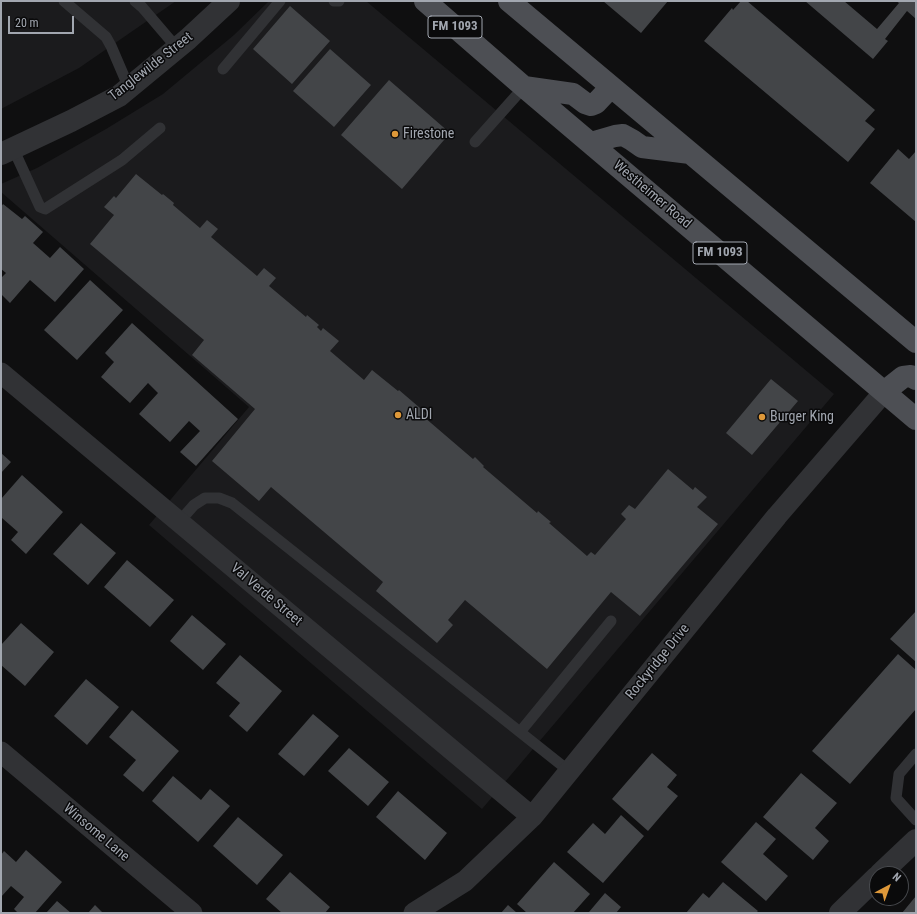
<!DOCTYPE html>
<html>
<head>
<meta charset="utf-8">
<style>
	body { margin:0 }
	#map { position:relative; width:917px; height:914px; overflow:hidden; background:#0f0f10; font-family:"Roboto Condensed",sans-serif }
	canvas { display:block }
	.frame { position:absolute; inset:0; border:2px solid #a2a7b0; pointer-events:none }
	.north { position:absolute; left:869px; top:866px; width:40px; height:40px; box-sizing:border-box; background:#0a0a0b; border:1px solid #47494d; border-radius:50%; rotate:41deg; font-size:11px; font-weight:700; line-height:16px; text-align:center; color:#a2a7b0 }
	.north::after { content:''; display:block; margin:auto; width:14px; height:18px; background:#de9839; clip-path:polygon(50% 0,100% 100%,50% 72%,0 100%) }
	.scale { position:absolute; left:8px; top:16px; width:66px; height:18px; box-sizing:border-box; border:2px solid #a2a7b0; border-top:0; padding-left:5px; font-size:12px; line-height:14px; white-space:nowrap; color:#a2a7b0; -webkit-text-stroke:3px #0a0a0b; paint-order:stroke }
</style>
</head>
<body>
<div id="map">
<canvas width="917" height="914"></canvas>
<div class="frame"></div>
<div class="north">N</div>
<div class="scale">20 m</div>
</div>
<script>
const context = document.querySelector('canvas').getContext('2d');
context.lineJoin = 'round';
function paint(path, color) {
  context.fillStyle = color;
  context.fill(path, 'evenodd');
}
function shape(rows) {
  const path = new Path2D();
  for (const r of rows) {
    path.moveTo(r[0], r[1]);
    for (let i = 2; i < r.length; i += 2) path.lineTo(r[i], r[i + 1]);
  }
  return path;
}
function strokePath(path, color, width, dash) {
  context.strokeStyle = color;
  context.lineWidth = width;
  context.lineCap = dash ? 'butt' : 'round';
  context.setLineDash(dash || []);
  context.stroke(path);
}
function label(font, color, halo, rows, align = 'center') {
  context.font = font + ' "Roboto Condensed",sans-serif';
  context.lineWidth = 3;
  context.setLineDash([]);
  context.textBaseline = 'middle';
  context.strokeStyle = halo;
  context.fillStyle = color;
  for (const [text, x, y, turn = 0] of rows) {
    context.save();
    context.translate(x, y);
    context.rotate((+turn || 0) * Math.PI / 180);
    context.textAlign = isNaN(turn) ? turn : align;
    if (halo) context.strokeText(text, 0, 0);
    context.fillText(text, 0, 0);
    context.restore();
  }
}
paint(shape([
	[1,1,176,1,79,68,1,109],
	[269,1,366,1,834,394,482,809,149,525,249,407,1,192,1,184,37,168,106,129,163,94,234,35]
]), '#1b1b1d');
paint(shape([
	[603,1,668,1,641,33],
	[741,1,747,1,875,110,865,121,875,129,848,162,704,41,732,8,733,10],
	[805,1,844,1,877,29,899,3,896,1,916,1,916,19,907,11,885,39,888,41,873,59],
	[290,6,330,41,292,84,253,49],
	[330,49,371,85,334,127,293,91],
	[389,80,450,133,402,189,341,135],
	[898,149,909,159,916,151,916,222,870,183],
	[136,174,162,195,163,194,174,203,173,205,200,228,207,220,218,229,211,237,257,276,264,268,276,278,269,286,306,317,307,315,319,325,317,327,321,331,323,328,339,341,330,351,364,380,372,370,398,391,399,390,427,414,424,417,473,459,475,457,484,466,483,467,537,513,538,511,551,522,549,523,587,556,591,552,595,555,626,519,621,514,629,505,635,509,668,469,693,490,695,487,707,497,697,507,718,524,640,616,611,592,547,669,465,600,448,620,453,625,437,643,376,591,383,582,271,487,259,501,212,461,255,409,192,355,204,340,90,244,114,215,104,207,114,196,116,198],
	[3,204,22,219,25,216,43,232,33,243,50,258,60,247,84,269,55,302,30,280,10,303,1,294,1,278,6,273,1,269,1,207],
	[90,280,123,310,77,360,44,330],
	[132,323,238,419,196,466,180,452,200,431,189,421,170,442,139,414,158,393,148,383,130,403,101,377,114,362,105,353],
	[771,379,798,401,752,455,726,433],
	[1,453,11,462,1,473],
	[22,475,63,512,26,554,11,540,18,532,2,518,1,519,1,499],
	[81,523,116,553,88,585,53,554],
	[127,560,174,600,150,627,104,587],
	[916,611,916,662,890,639],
	[192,615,226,644,203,670,170,641],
	[21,623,54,652,25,686,1,665,1,645],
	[898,654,916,670,916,709,850,784,812,751],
	[240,655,282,691,247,732,229,716,240,703,216,683],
	[86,679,119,707,87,745,54,716],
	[132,710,179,751,143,792,123,775,136,760,109,737],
	[313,714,339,736,304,776,278,754],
	[349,748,389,782,368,806,328,771],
	[652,753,677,775,667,787,678,796,648,831,612,799],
	[801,773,837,803,815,828,829,841,813,860,763,817],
	[173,776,201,800,210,789,230,806,198,842,152,801],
	[398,791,447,833,425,860,376,817],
	[621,815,644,836,603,883,567,852,593,823,605,834],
	[238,817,283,855,257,885,213,846],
	[756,822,776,839,763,854,788,876,766,901,721,862],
	[26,850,62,882,35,913,18,913,14,909,24,897,11,886,1,897,1,855,4,851,16,862],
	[554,862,590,894,573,913,527,913,517,904],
	[290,872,330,907,325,913,282,913,266,899],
	[723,882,758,911,756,913,686,913,703,893,709,898],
	[605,893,621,907,616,913,590,913,589,912],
	[916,896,916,913,902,913],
	[57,901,71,913,46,913],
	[95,905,103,913,88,913],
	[508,905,517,913,501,913]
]), '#434548');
strokePath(shape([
	[64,1,106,37,111,46,129,88],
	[135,1,142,7,177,48],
	[334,1,339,1],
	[223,69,280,1],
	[475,142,524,87],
	[13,148,40,207,45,209,122,160,160,128],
	[179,522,194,505,205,498,219,498,232,503,569,771],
	[520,732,611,621],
	[916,754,899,774,896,798,916,820]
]), '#313235', 11);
strokePath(shape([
	[1,373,532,817],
	[1,752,192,913],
	[414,913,465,881,532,817,777,516,884,392]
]), '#313235', 21);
strokePath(shape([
	[1,154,71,121,119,96,188,39,229,1],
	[880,874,916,840],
	[840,913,877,877]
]), '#313235', 22);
strokePath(shape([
	[425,1,524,87,916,419],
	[509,1,916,342],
	[524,87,573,94,585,103,591,105,596,103,611,87],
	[591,143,615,136,623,135,632,140,642,147,690,153],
	[884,392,903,377,911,376,916,379]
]), '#4d4f54', 22);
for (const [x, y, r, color] of [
	[395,134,4,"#de9839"],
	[398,415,4,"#de9839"],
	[762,417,4,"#de9839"]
]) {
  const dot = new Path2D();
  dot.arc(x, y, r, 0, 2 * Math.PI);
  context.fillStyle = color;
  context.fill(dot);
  strokePath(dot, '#0a0a0b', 1.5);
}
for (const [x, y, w] of [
	[455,27,54],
	[720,253,54]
]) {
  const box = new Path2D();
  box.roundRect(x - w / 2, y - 11, w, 22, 3);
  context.fillStyle = '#0a0a0b';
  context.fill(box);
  strokePath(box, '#a2a7b0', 1);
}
label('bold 13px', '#a2a7b0', null, [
	["FM 1093",455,27],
	["FM 1093",720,253]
]);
label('14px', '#a2a7b0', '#0a0a0b', [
	["Tanglewilde Street",151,67,-38],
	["Westheimer Road",652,195,40],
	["Val Verde Street",266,595,40],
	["Rockyridge Drive",658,662,-51],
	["Winsome Lane",96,833,40]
]);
label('14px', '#a2a7b0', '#0a0a0b', [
	["Firestone",403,134],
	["ALDI",406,415],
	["Burger King",770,417]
], 'left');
</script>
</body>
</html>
